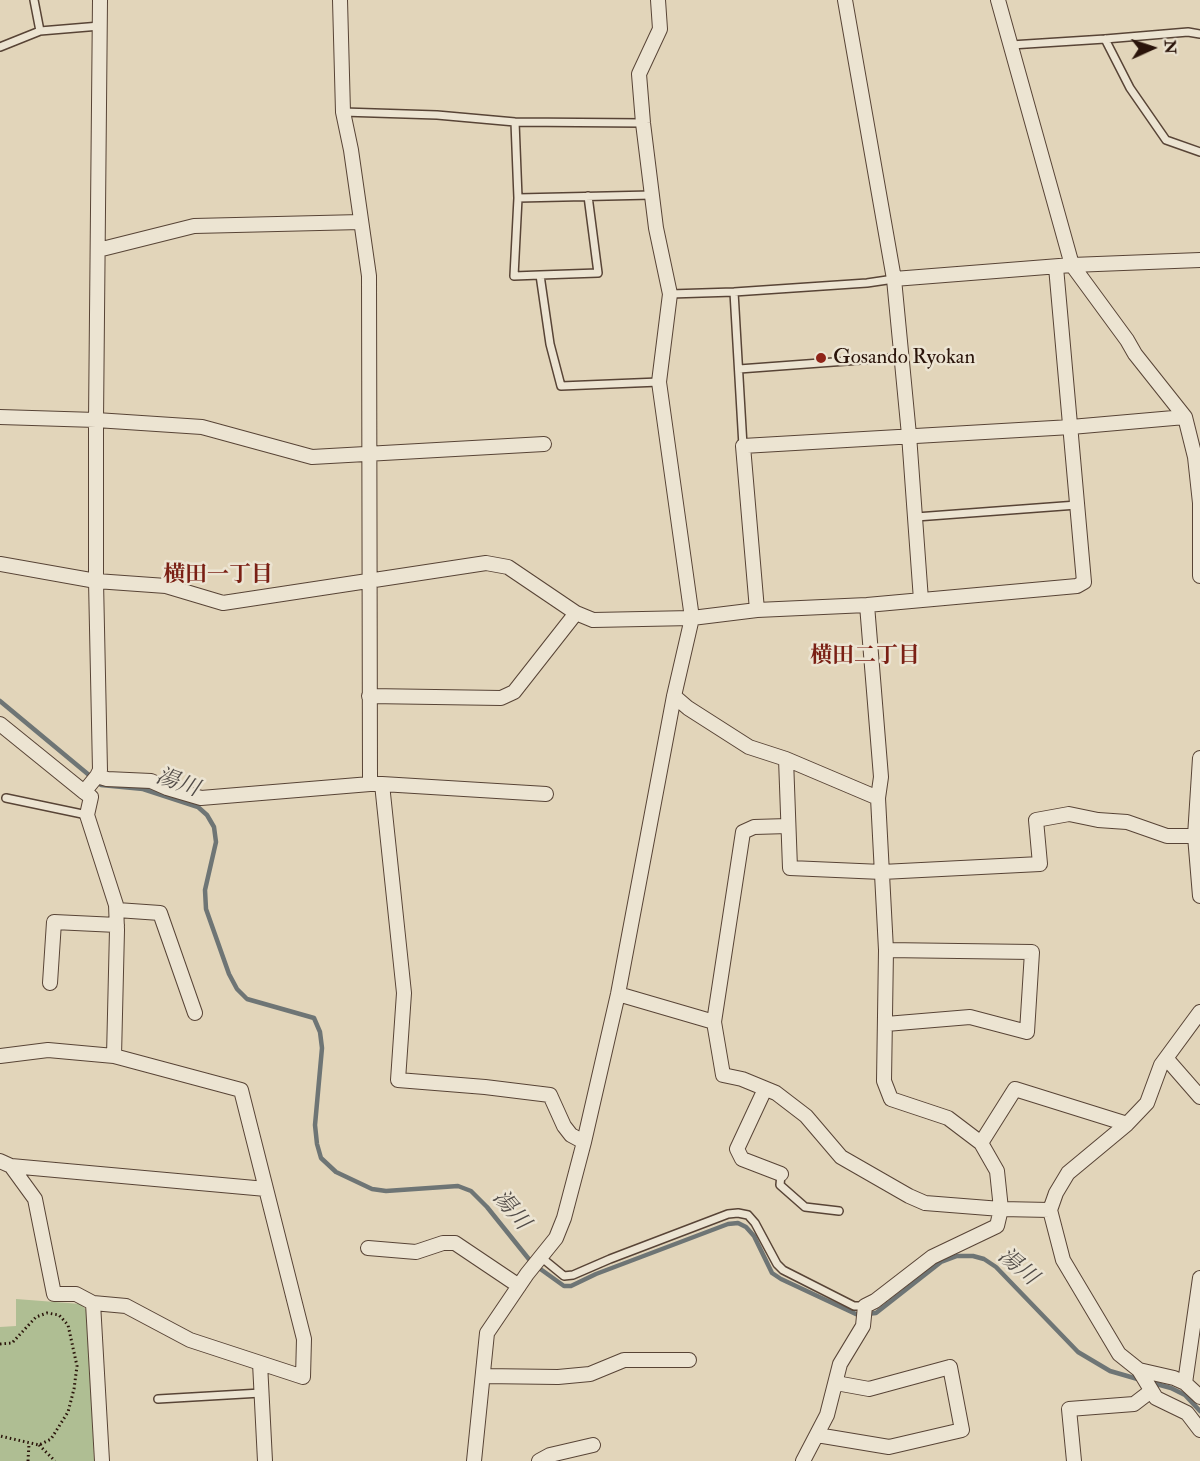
<!DOCTYPE html>
<html>
<head>
<meta charset="utf-8">
<style>
	body { margin:0 }
	#map { position:relative; width:1200px; height:1461px; overflow:hidden; background:#e2d5ba; font-family:"IM FELL Double Pica",serif }
	canvas { display:block }
	.north { position:absolute; left:1122px; top:18px; width:60px; height:60px; -webkit-text-stroke:4px #ece4d2; paint-order:stroke; rotate:87deg; font-size:16px; font-weight:700; line-height:24px; text-align:center; color:#2a140a }
	.north::after { content:''; display:block; margin:auto; width:21px; height:27px; background:#2a140a; clip-path:polygon(50% 0,100% 100%,50% 72%,0 100%) }
</style>
</head>
<body>
<div id="map">
<canvas width="1200" height="1461"></canvas>
<div class="north">N</div>
</div>
<script>
const context = document.querySelector('canvas').getContext('2d');
context.lineJoin = 'round';
function paint(path, color) {
  context.fillStyle = color;
  context.fill(path, 'evenodd');
}
function shape(rows) {
  const path = new Path2D();
  for (const r of rows) {
    path.moveTo(r[0], r[1]);
    for (let i = 2; i < r.length; i += 2) path.lineTo(r[i], r[i + 1]);
  }
  return path;
}
function strokePath(path, color, width, dash) {
  context.strokeStyle = color;
  context.lineWidth = width;
  context.lineCap = dash ? 'butt' : 'round';
  context.setLineDash(dash || []);
  context.stroke(path);
}
function label(font, color, halo, rows, align = 'center') {
  context.font = font + ' "IM FELL Double Pica","Noto Serif JP",serif';
  context.lineWidth = 5;
  context.setLineDash([]);
  context.textBaseline = 'middle';
  context.strokeStyle = halo;
  context.fillStyle = color;
  for (const [text, x, y, turn = 0] of rows) {
    context.save();
    context.translate(x, y);
    context.rotate((+turn || 0) * Math.PI / 180);
    context.textAlign = isNaN(turn) ? turn : align;
    if (halo) context.strokeText(text, 0, 0);
    context.fillText(text, 0, 0);
    context.restore();
  }
}
paint(shape([
	[16,1299,81,1304,88,1312,94,1461,0,1461,0,1327,16,1326]
]), '#afbe93');
strokePath(shape([
	[0,701,101,785,143,789,198,807,207,815,214,827,216,842,205,890,206,909,229,974,237,989,247,999,314,1018,320,1032,322,1048,315,1125,317,1144,321,1158,336,1172,372,1189,386,1191,458,1186,471,1191,487,1207,532,1263,564,1286,571,1286,596,1274,728,1224,738,1223,746,1227,754,1236,772,1273,781,1279,858,1315,876,1313,941,1262,957,1256,973,1256,984,1259,996,1267,1078,1352,1110,1371,1141,1380],
	[1149,1382,1171,1388,1185,1395,1200,1411]
]), '#6e7575', 4.5);
const lane = shape([
	[40,31,100,26],
	[1105,39,1130,88,1166,140,1200,152],
	[1011,45,1105,39,1188,32,1200,34],
	[0,47,40,31,34,0],
	[343,112,437,115,515,122,643,123],
	[515,122,518,198],
	[652,195,518,198,514,276,540,275,550,344,561,386,659,382],
	[540,275,598,273,588,196],
	[734,292,743,446],
	[670,294,734,292,867,283,894,279],
	[739,369,901,357],
	[916,517,1077,505],
	[6,798,87,815],
	[781,1174,780,1185,805,1207,839,1211],
	[542,1258,564,1276,573,1275,610,1259,728,1214,738,1213,748,1215,755,1223,777,1264,783,1270,854,1306,865,1306],
	[158,1399,261,1393]
]);
const street = shape([
	[100,0,96,420,96,581,100,770,97,776,107,779,151,781,167,788,201,798,370,784,369,276,351,150,343,112,340,0],
	[845,0,894,279,909,435,921,600],
	[998,0,1072,265,1127,340,1135,354,1185,417,1195,457,1200,503],
	[98,250,194,226,361,222],
	[894,279,1072,265,1200,260],
	[0,417,96,420,202,427,312,457,544,444],
	[1200,503,1200,576],
	[0,564,96,581,166,586,223,603,486,563,508,567,576,613,593,620,692,618,757,610,867,605,1077,586,1084,582,1056,267],
	[757,610,743,446,1071,427,1185,417],
	[369,696,501,698,514,692,576,613],
	[674,696,688,708,749,747,786,759,790,868,882,872,1040,864,1036,820,1069,814,1098,820,1127,822,1167,836,1200,836],
	[0,724,84,792],
	[1200,758,1195,836,1200,896],
	[786,759,878,798],
	[97,776,84,792,91,797,87,815,116,905,117,930,114,1056],
	[370,784,382,784,404,993,398,1080,485,1087,550,1095,564,1126,571,1135,584,1142],
	[382,784,546,794],
	[788,826,754,827,743,832,714,1022,723,1075,742,1079,776,1093,806,1116,841,1157,909,1196,925,1203,1001,1209,997,1171,981,1143,948,1118,891,1099,884,1081,886,950,878,798,881,777,867,605],
	[117,910,160,913,195,1013],
	[886,950,1032,952,1027,1032,970,1017,886,1024],
	[50,983,54,922,117,925],
	[618,994,714,1022],
	[1200,1012,1161,1065,1147,1103,1127,1124,1068,1173,1056,1193,1050,1210,1063,1260,1119,1354,1139,1370,1156,1398,1187,1413,1200,1430],
	[0,1056,48,1050,114,1056,241,1090,304,1339,303,1377,190,1340,126,1306,93,1303,76,1294,54,1294,35,1199,11,1166,0,1161],
	[1166,1058,1200,1097],
	[765,1089,737,1149,742,1159,781,1174],
	[981,1143,1015,1089,1127,1124],
	[11,1166,266,1189],
	[368,1248,416,1252,443,1243,455,1243,519,1286],
	[93,1303,102,1461],
	[260,1363,265,1461],
	[1139,1370,1174,1378,1185,1383,1200,1397],
	[483,1376,558,1377,590,1374,624,1360,689,1360],
	[1185,1383,1200,1278],
	[817,1435,889,1447,962,1430,950,1367,869,1389,836,1383],
	[474,1461,487,1333,527,1274,556,1238,564,1218,584,1142,618,994,674,696,692,618,659,382,670,294,656,228,643,123,639,74,660,29,658,0],
	[539,1461,550,1455,593,1445],
	[803,1461,827,1415,840,1364,863,1326,865,1306,875,1301,932,1257,997,1226,1001,1209,1050,1210],
	[1074,1461,1069,1409,1134,1404,1151,1391]
]);
strokePath(lane, '#584436', 10);
strokePath(street, '#584436', 16);
strokePath(shape([
	[0,1344,12,1343,36,1317,47,1313,59,1315,68,1325,77,1366,74,1389,68,1412,51,1439,39,1445,0,1436],
	[39,1445,55,1461],
	[28,1461,29,1444]
]), '#2a140a', 3, [1.5, 3]);
strokePath(lane, '#ece4d2', 7);
strokePath(street, '#ece4d2', 14);
for (const [x, y, r, color] of [
	[821,358,6,"#8f2418"]
]) {
  const dot = new Path2D();
  dot.arc(x, y, r, 0, 2 * Math.PI);
  context.fillStyle = color;
  context.fill(dot);
  strokePath(dot, '#ece4d2', 2);
}
label('21px', '#2a140a', '#ece4d2', [
	["Gosando Ryokan",833,358]
], 'left');
label('bold 22px', '#7a1f14', '#ece4d2', [
	["横田一丁目",218,576],
	["横田二丁目",865,657]
]);
label('italic 22px', '#524c48', '#ece4d2', [
	["湯川",177,784,20],
	["湯川",510,1211,50],
	["湯川",1017,1268,40]
]);
</script>
</body>
</html>
